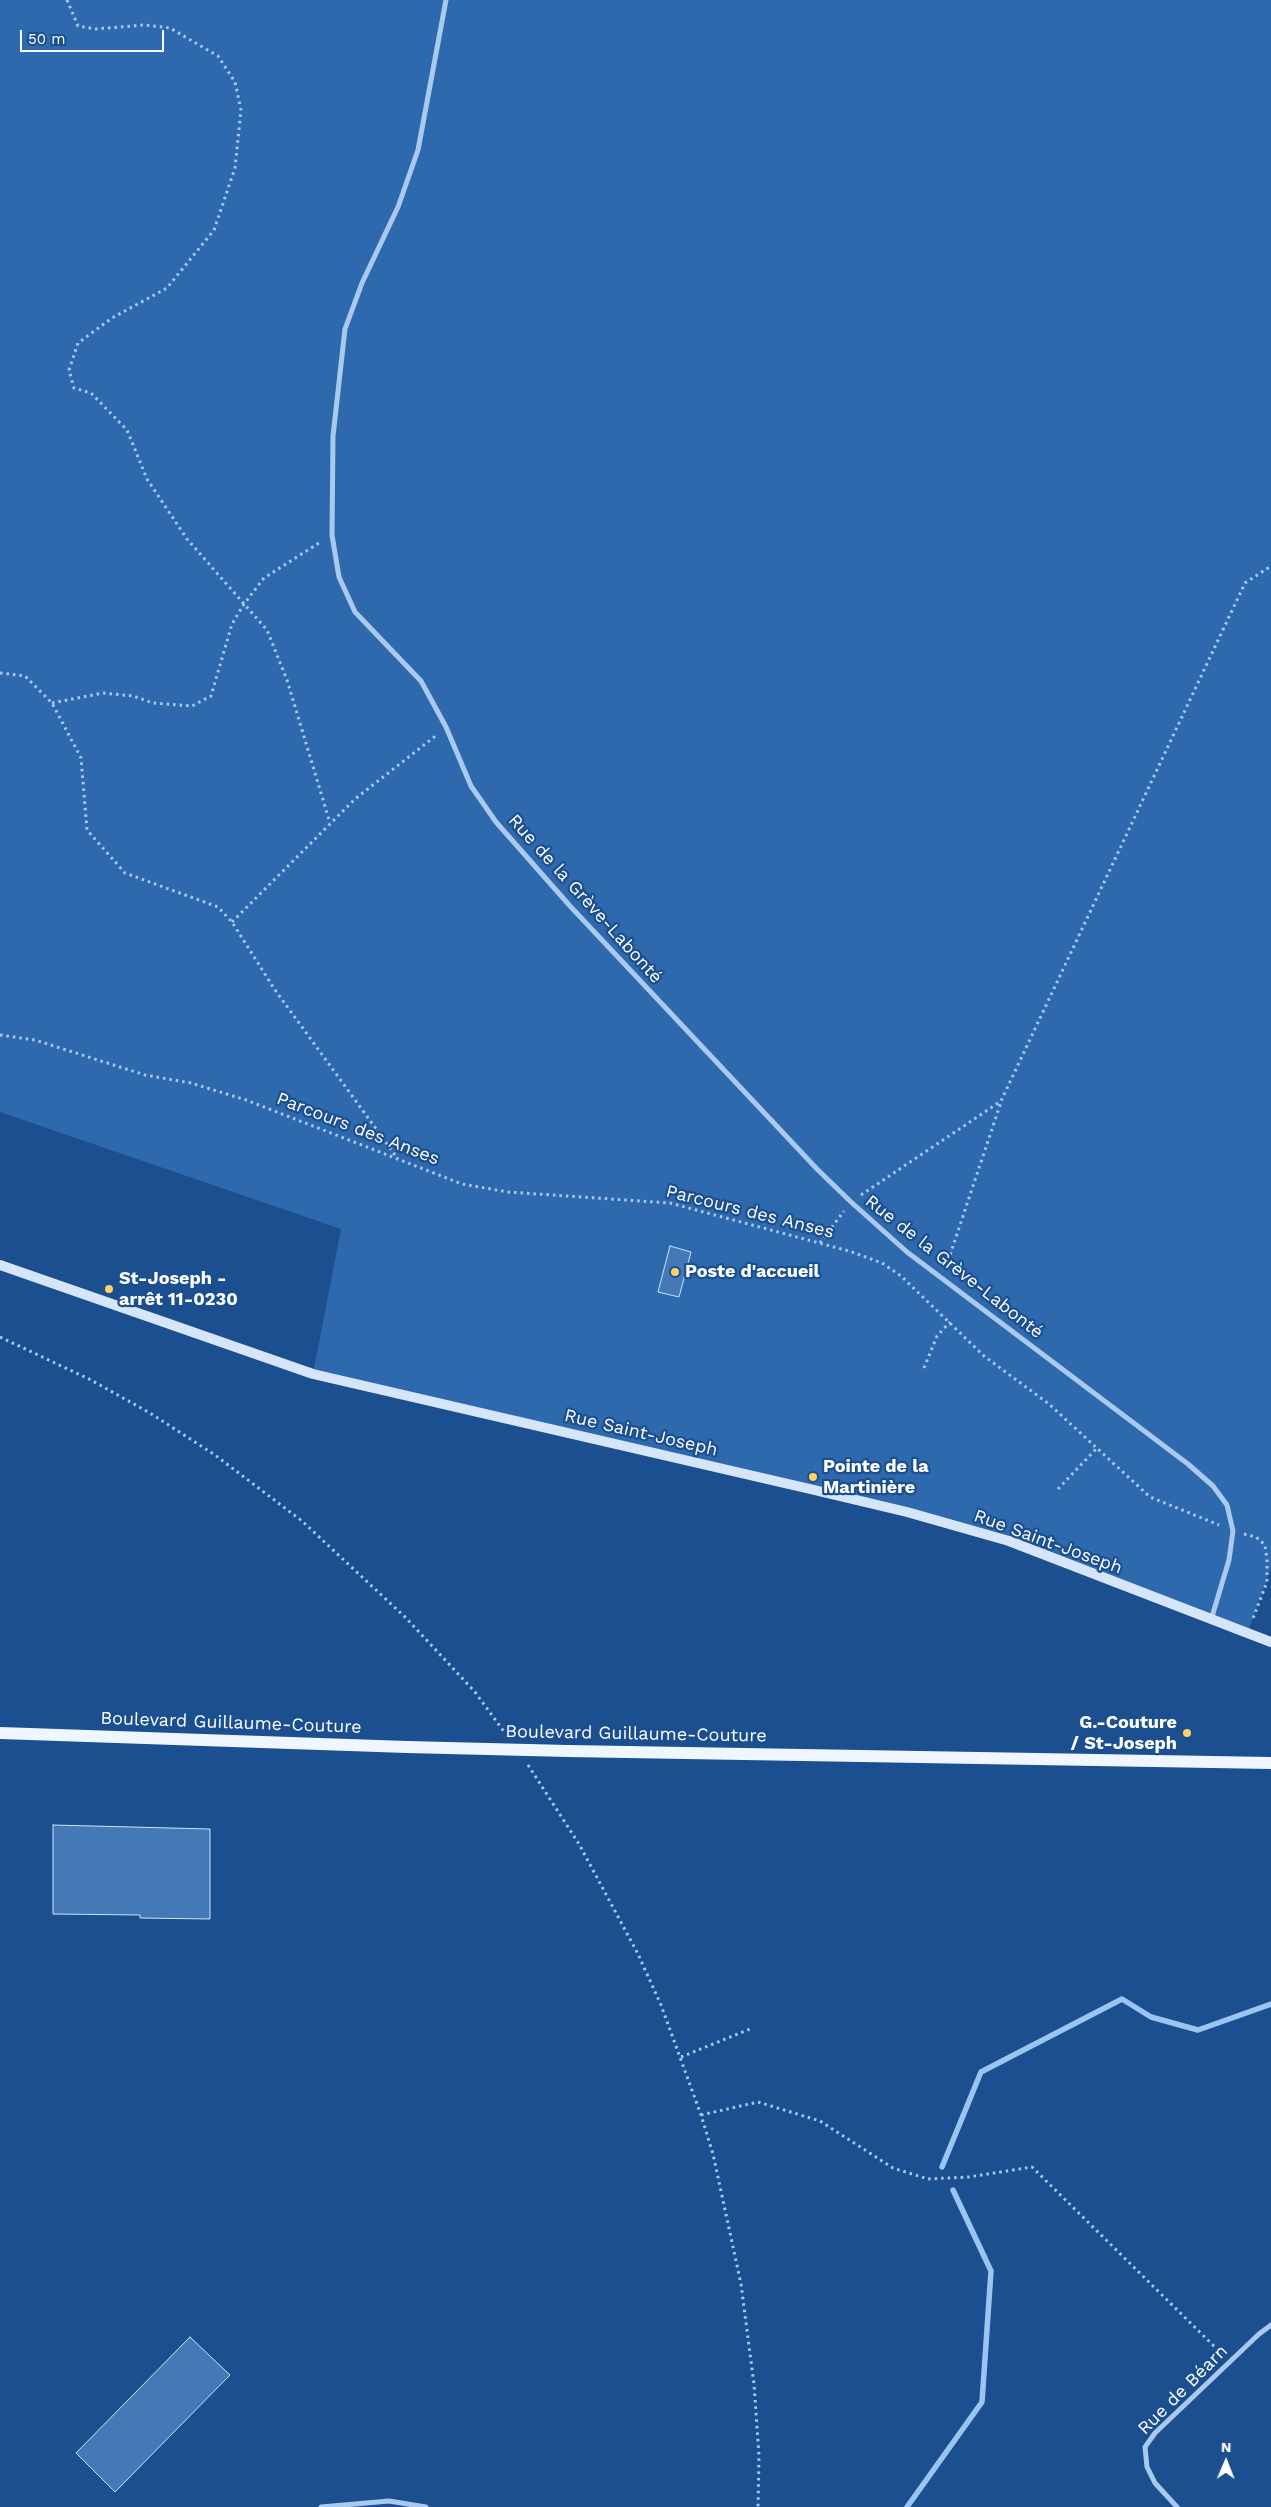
<!DOCTYPE html>
<html>
<head>
<meta charset="utf-8">
<style>
	body { margin:0 }
	#map { position:relative; width:1271px; height:2507px; overflow:hidden; background:#1b4f8f; font-family:"Work Sans",sans-serif }
	canvas { display:block }
	.north { position:absolute; left:1201px; top:2437px; width:50px; height:50px; -webkit-text-stroke:4px #1b4f8f; paint-order:stroke; rotate:1deg; font-size:14px; font-weight:700; line-height:20px; text-align:center; color:#fff }
	.north::after { content:''; display:block; margin:auto; width:18px; height:22px; background:#fff; clip-path:polygon(50% 0,100% 100%,50% 72%,0 100%) }
	.scale { position:absolute; left:20px; top:30px; width:144px; height:22px; box-sizing:border-box; border:2px solid #fff; border-top:0; padding-left:6px; font-size:15px; line-height:18px; white-space:nowrap; color:#fff; -webkit-text-stroke:4px #1b4f8f; paint-order:stroke }
</style>
</head>
<body>
<div id="map">
<canvas width="1271" height="2507"></canvas>
<div class="north">N</div>
<div class="scale">50 m</div>
</div>
<script>
const context = document.querySelector('canvas').getContext('2d');
context.lineJoin = 'round';
function paint(path, color) {
  context.fillStyle = color;
  context.fill(path, 'evenodd');
}
function shape(rows) {
  const path = new Path2D();
  for (const r of rows) {
    path.moveTo(r[0], r[1]);
    for (let i = 2; i < r.length; i += 2) path.lineTo(r[i], r[i + 1]);
  }
  return path;
}
function strokePath(path, color, width, dash) {
  context.strokeStyle = color;
  context.lineWidth = width;
  context.lineCap = dash ? 'butt' : 'round';
  context.setLineDash(dash || []);
  context.stroke(path);
}
function label(font, color, halo, rows, align = 'center') {
  context.font = font + ' "Work Sans",sans-serif';
  context.lineWidth = 4.5;
  context.setLineDash([]);
  context.textBaseline = 'middle';
  context.strokeStyle = halo;
  context.fillStyle = color;
  for (const [text, x, y, turn = 0] of rows) {
    context.save();
    context.translate(x, y);
    context.rotate((+turn || 0) * Math.PI / 180);
    context.textAlign = isNaN(turn) ? turn : align;
    if (halo) context.strokeText(text, 0, 0);
    context.fillText(text, 0, 0);
    context.restore();
  }
}
paint(shape([
	[0,0,1271,0,1271,1568,1247,1634,1009,1541,313,1374,341,1229,0,1112]
]), '#2e69ad');
strokePath(shape([
	[942,2167,981,2072,1122,1999,1151,2017,1198,2030,1271,2004],
	[907,2507,982,2402,991,2271,953,2190]
]), '#9cc4f0', 5.5);
const building = shape([
	[670,1246,691,1252,679,1297,658,1292,670,1246],
	[53,1825,210,1829,210,1919,140,1918,140,1915,53,1914,53,1825],
	[190,2337,230,2375,115,2492,76,2453,190,2337]
]);
paint(building, '#4478b7');
strokePath(building, '#cfe3fa', 1);
strokePath(shape([
	[67,0,78,26,96,29,144,25,170,28,218,56,235,82,241,110,235,168,214,230,167,288,112,318,78,343,69,370,74,388,91,393,127,430,147,479,187,539,267,630,287,680,330,823],
	[0,673,25,676,52,703,81,758,87,830,125,873,218,907,232,922,275,990,398,1159],
	[52,703,103,693,133,696,153,703,192,706,211,696,232,624,244,604,264,578,322,541],
	[232,922,355,799,438,734],
	[0,1035,35,1040,145,1075,191,1083,246,1100,462,1184,508,1192,670,1203,849,1251,882,1263,901,1276,984,1356,1049,1404,1150,1497,1219,1525],
	[861,1195,1001,1101,1245,583,1271,566],
	[820,1243,844,1211],
	[946,1267,1001,1102],
	[0,1337,91,1380,150,1413,215,1455,302,1521,406,1618,475,1692,505,1733],
	[924,1368,937,1336,950,1322],
	[1058,1489,1097,1448],
	[1244,1534,1256,1537,1265,1545,1267,1560,1267,1582,1252,1621],
	[528,1765,579,1844,638,1954,661,2005,701,2115,713,2154,741,2284,754,2384,759,2456,758,2507],
	[681,2057,750,2029],
	[701,2115,758,2102,820,2121,893,2168,928,2179,969,2177,1032,2167,1222,2354]
]), '#a9c9ee', 3, [2.5, 4]);
strokePath(shape([
	[446,0,418,150,398,207,362,283,345,329,333,436,332,535,339,577,355,612,421,681,446,727,471,786,496,822,570,906,817,1169,851,1202,907,1252,1188,1464,1213,1486,1227,1505,1233,1531,1229,1560,1211,1620],
	[321,2507,389,2501,426,2507],
	[1177,2507,1155,2483,1147,2467,1145,2447,1155,2433,1259,2334,1271,2325]
]), '#a9c9ee', 5);
strokePath(shape([
	[0,1265,313,1374,810,1489,907,1512,1009,1541,1271,1642]
]), '#d6e6fa', 10);
strokePath(shape([
	[0,1733,407,1747],
	[568,1751,1271,1763]
]), '#f0f6ff', 12);
strokePath(shape([
	[407,1747,568,1751]
]), '#f0f6ff', 12);
for (const [x, y, r, color] of [
	[675,1272,5,"#ffd166"],
	[109,1289,5,"#ffd166"],
	[813,1477,5,"#ffd166"],
	[1187,1733,5,"#ffd166"]
]) {
  const dot = new Path2D();
  dot.arc(x, y, r, 0, 2 * Math.PI);
  context.fillStyle = color;
  context.fill(dot);
  strokePath(dot, '#1b4f8f', 2);
}
label('18px', '#fff', '#1b4f8f', [
	["Rue de la Grève-Labonté",585,899,48],
	["Parcours des Anses",358,1129,21],
	["Parcours des Anses",750,1212,14],
	["Rue de la Grève-Labonté",954,1267,38],
	["Rue Saint-Joseph",641,1433,13],
	["Rue Saint-Joseph",1048,1542,20],
	["Boulevard Guillaume-Couture",231,1723,2],
	["Boulevard Guillaume-Couture",636,1734,1],
	["Rue de Béarn",1183,2390,-45]
]);
label('bold 18px', '#fff', '#1b4f8f', [
	["Poste d'accueil",685,1272],
	["St-Joseph -",119,1279],
	["arrêt 11-0230",119,1300],
	["Pointe de la",823,1467],
	["Martinière",823,1488],
	["G.-Couture",1177,1723,"right"],
	["/ St-Joseph",1177,1744,"right"]
], 'left');
</script>
</body>
</html>
